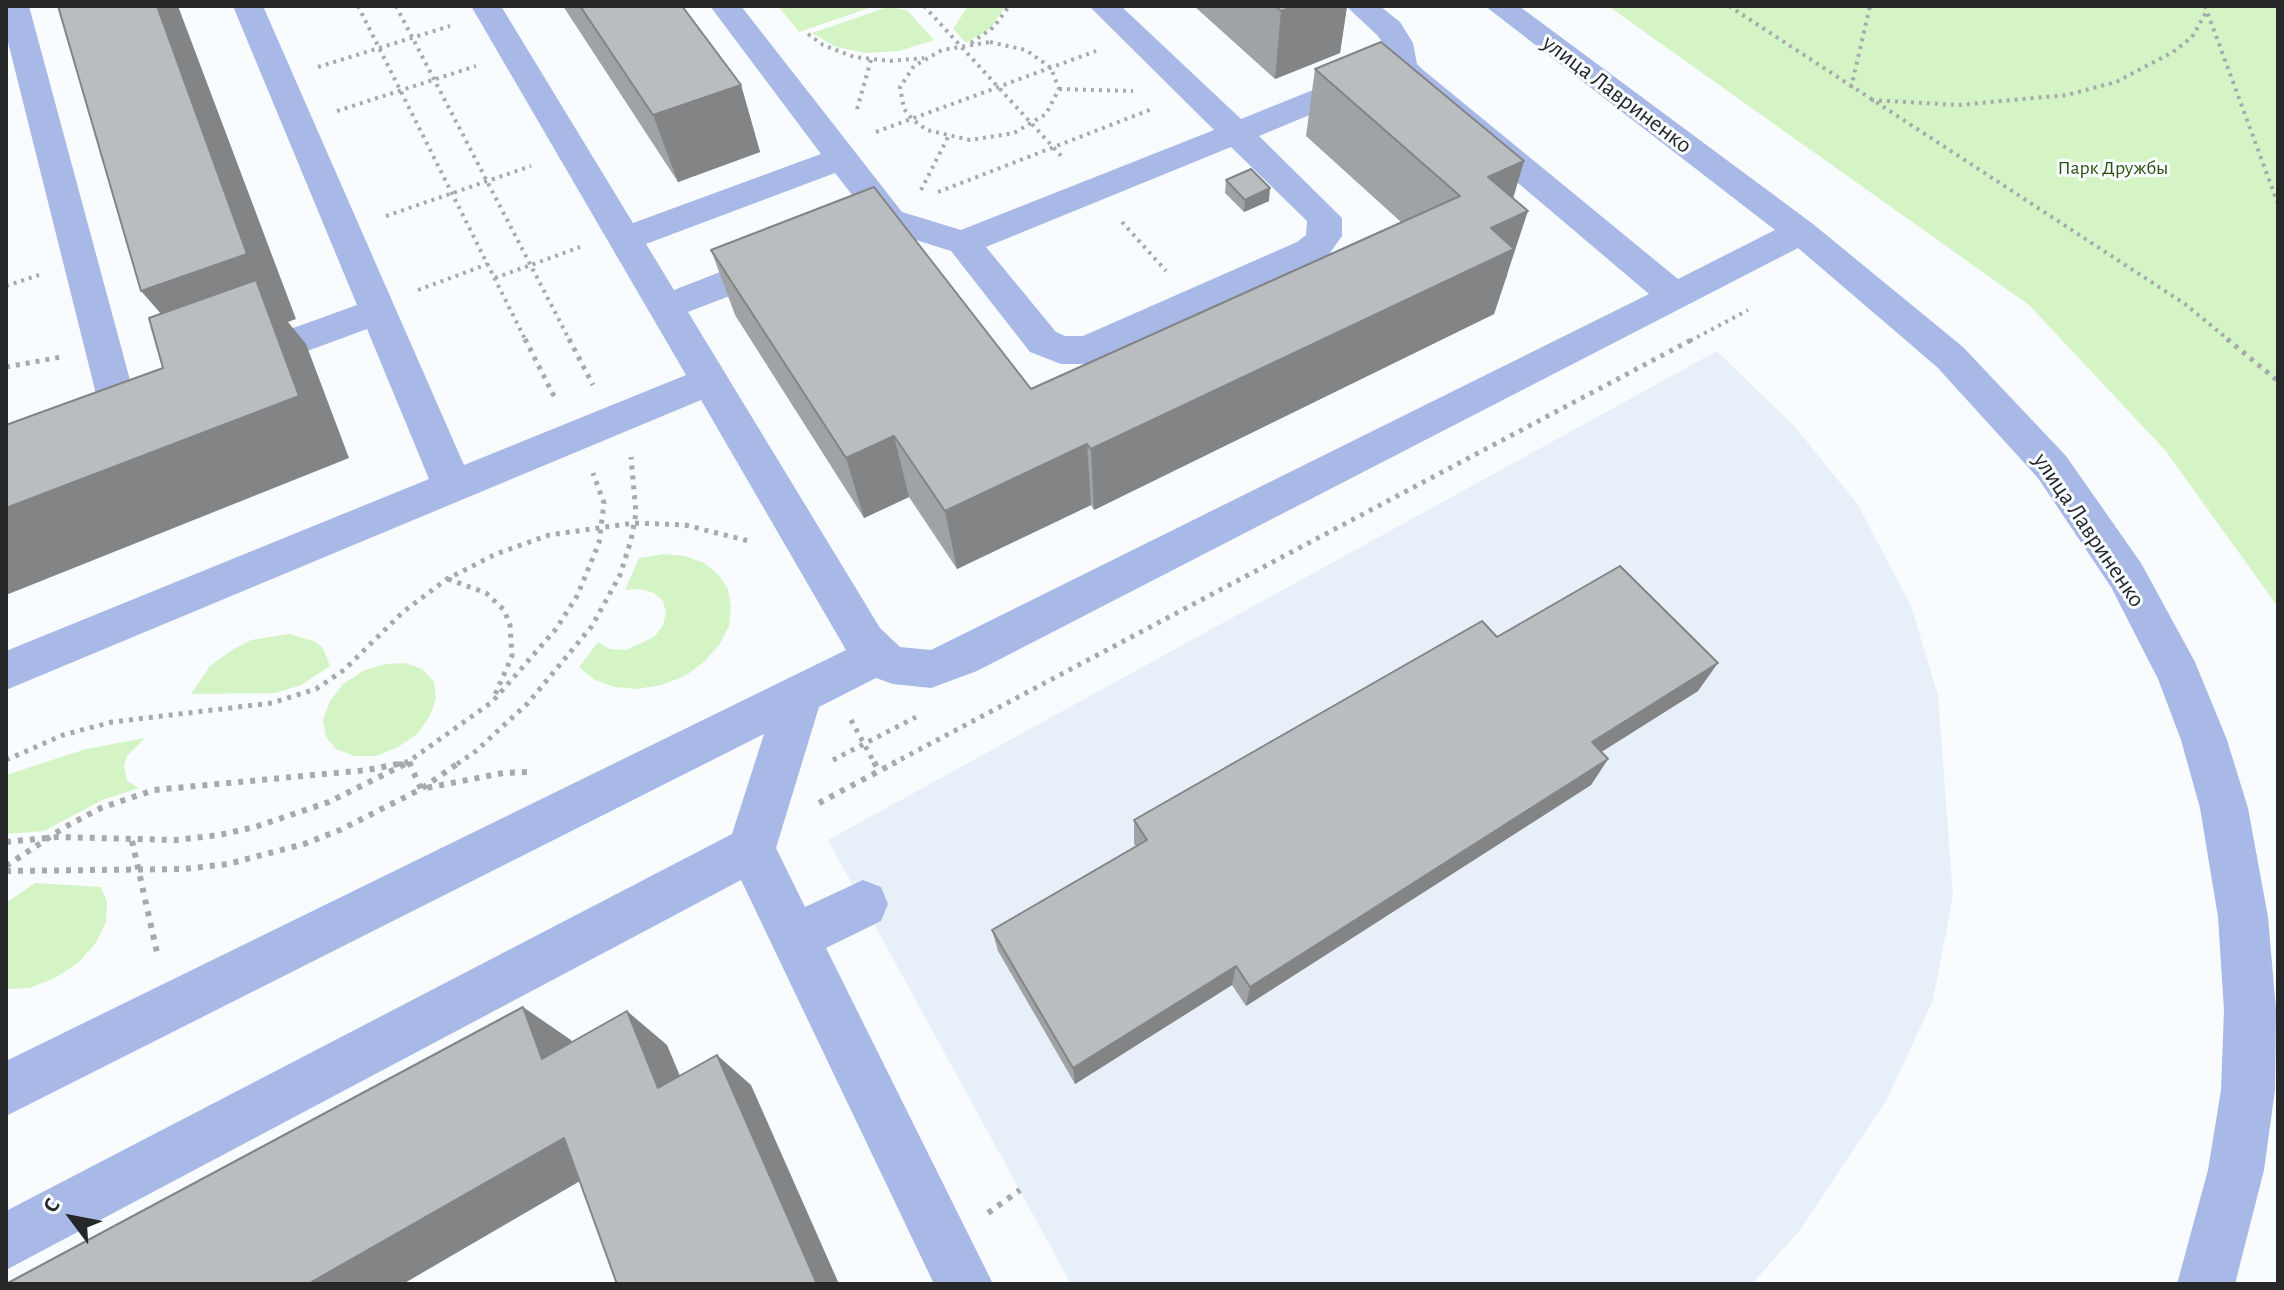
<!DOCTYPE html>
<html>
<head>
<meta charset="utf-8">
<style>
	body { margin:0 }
	#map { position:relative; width:2284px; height:1290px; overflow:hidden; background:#f8fcff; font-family:"Alegreya Sans",sans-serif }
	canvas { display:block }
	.frame { position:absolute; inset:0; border:8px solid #262728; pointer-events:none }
	.north { position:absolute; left:32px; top:1178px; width:80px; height:80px; -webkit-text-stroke:6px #f8fcff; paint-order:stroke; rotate:302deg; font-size:22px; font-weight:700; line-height:32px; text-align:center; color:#262728 }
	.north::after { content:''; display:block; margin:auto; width:28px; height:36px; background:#262728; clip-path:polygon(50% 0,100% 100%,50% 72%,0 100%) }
</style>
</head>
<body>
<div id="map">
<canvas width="2284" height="1290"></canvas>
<div class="frame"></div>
<div class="north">С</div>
</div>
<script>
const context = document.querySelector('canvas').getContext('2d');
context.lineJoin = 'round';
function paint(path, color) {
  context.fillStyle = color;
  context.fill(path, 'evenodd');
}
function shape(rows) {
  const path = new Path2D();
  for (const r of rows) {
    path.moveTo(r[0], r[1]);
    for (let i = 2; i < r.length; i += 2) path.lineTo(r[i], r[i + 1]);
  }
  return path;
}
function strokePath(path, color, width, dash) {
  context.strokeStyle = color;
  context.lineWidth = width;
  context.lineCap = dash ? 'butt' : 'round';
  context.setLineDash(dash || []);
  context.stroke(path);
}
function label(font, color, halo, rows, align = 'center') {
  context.font = font + ' "Alegreya Sans",sans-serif';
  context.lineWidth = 6;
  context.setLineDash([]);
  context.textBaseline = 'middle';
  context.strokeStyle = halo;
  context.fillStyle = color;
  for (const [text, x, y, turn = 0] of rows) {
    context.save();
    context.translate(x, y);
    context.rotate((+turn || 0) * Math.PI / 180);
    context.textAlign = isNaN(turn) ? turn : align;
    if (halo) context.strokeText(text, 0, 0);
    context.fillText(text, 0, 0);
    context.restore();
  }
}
paint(shape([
	[1717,351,1796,428,1858,505,1911,606,1938,695,1953,896,1933,1000,1886,1101,1800,1230,1752,1284,1071,1284,828,840]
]), '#e7f0f9');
paint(shape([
	[778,6,875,6,799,32],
	[968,6,1006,6,990,29,966,43,953,29],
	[1608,6,2278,6,2278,607,2165,450,2029,305],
	[888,7,907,10,934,40,899,51,866,53,836,47,812,33],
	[664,554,685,556,704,563,718,574,728,589,731,607,729,626,719,645,704,662,685,676,661,685,637,689,614,687,595,680,579,667,598,642,610,649,626,650,654,637,663,625,666,612,663,601,654,593,640,589,625,590,639,558],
	[289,634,314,641,323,648,330,666,301,685,276,693,191,694,210,666,232,650,251,640],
	[405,663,422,669,434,682,436,698,430,716,417,734,398,747,376,756,354,756,336,749,326,737,323,720,330,701,343,684,363,671,385,664],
	[145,738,127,756,124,766,127,781,139,788,102,800,44,831,6,834,6,775,86,749],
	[35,883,101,887,107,902,106,922,96,943,78,963,55,978,30,988,8,989,6,903]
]), '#d4f4c5');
strokePath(shape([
	[358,6,526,341],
	[396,6,570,341],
	[924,6,1064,159],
	[1729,6,2185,304,2230,341],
	[2205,6,2278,204],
	[808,34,823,45,854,57,890,61,924,58],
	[990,42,1026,50,1051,68,1059,89,1046,114,1014,133,970,140,927,130,912,119,904,109,900,87,914,66,942,50,990,42],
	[971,43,994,27,1009,6],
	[318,67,450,26],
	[1851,88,1870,6],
	[1059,89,1133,91],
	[1871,100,1958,105,2067,95,2116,82,2173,52,2192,37,2207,11],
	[857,109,871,60],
	[337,111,476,66],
	[876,132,1096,51],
	[921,190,948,137],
	[938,192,1152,109],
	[386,216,531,166],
	[1122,222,1166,271],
	[495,278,580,247],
	[6,286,39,275],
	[418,290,488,264],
	[1690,341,1748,310]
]), '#a7aaac', 4, [3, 5]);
strokePath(shape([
	[525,339,556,400],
	[569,339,593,385],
	[2227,339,2278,381],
	[6,367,61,357],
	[448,579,486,593,504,610,510,625,512,656,494,697],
	[851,720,875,764],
	[6,760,63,735,112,722,272,703,316,689,344,670,403,612,447,579,496,554,549,535,634,523,685,525,749,541],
	[833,760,916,717],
	[398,764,410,764],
	[405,764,492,702,556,629,577,596,599,543,604,503,593,473],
	[457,764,476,751,528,703,592,626,620,575,631,540,636,513,631,457],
	[892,764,1693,339]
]), '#a7aaac', 5, [4, 6]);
strokePath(shape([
	[409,762,421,789,503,773,530,772],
	[874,762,879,771],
	[819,803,896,762],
	[132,841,158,957],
	[6,842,57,837,176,840,219,835,255,827,329,802,409,762],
	[6,866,65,827,101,808,154,790,367,770,408,762],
	[6,871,184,869,228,864,304,844,340,830,421,789,460,762],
	[988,1213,1020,1190]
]), '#a7aaac', 6, [5, 7]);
paint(shape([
	[6,6,29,6,137,406,132,416,118,421,104,416,99,406,6,34,6,6],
	[233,6,263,6,464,465,686,375,471,6,501,6,633,223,821,154,710,6,741,6,902,212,961,230,1214,130,1089,6,1121,6,1241,119,1355,73,1366,70,1377,73,1382,80,1377,87,1259,136,1342,218,1342,236,1330,253,1323,260,1087,364,1061,364,1030,352,951,251,878,228,835,173,646,244,674,290,766,254,779,251,792,254,797,263,792,272,688,312,880,628,900,647,931,650,1649,294,1400,83,1386,66,1383,43,1377,35,1346,6,1380,6,1400,22,1413,43,1417,64,1422,69,1678,279,1775,230,1485,6,1519,6,1813,224,1963,347,2066,456,2141,563,2195,662,2227,740,2248,808,2268,917,2276,1010,2275,1090,2264,1170,2235,1284,2177,1284,2208,1170,2221,1090,2224,1010,2218,917,2200,808,2181,740,2158,679,2111,587,2038,478,1937,367,1798,248,977,671,931,688,893,684,876,678,819,707,776,848,805,907,863,880,881,887,888,904,881,921,826,948,993,1284,934,1284,741,880,6,1270,6,1211,732,834,764,734,6,1116,6,1061,846,650,701,400,6,690,6,651,429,479,367,329,245,374,232,370,226,360,232,350,357,305,233,6],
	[1231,147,1307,221,1306,235,1297,242,1083,336,1065,336,1056,332,986,247,1231,147]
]), '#a8b9e7');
paint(shape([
	[563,6,682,6,741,85,760,152,678,182],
	[1194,6,1347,6,1340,53,1275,79],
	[1315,69,1524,161,1513,199,1507,277,1506,278,1494,314,1094,510,1091,505,957,569,909,497,864,518,735,315,711,250,1031,389,1401,222,1306,136],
	[1226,180,1269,201,1244,212,1225,193],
	[1497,637,1698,691,1601,752,1608,759,1591,785,1246,1006,1232,985,1075,1084,998,951,992,930,1136,846,1134,844,1134,820]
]), '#a0a3a5');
paint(shape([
	[157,6,178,6,296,319,288,322,306,344,349,458,6,595,6,508,197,355,141,291],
	[1296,6,1347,6,1340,53,1275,79,1281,11],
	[741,85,760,152,678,182,653,115],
	[1524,161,1506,221,1528,211,1494,314,1094,510,1091,449,1488,177],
	[1270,188,1269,201,1244,212,1245,200],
	[894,436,909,497,864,518,846,458],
	[1087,444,1091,505,957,569,945,511],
	[1718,663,1698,691,1576,768,1592,742],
	[1608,759,1591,785,1246,1006,1250,987],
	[1236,966,1232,985,1075,1084,1073,1068],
	[523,1007,571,1040,590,1089,542,1059],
	[627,1011,667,1045,697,1116,658,1088],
	[717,1055,751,1085,839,1284,817,1284],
	[564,1138,611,1163,403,1284,308,1284]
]), '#828486');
const building = shape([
	[58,6,157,6,247,254,141,291,58,6],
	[580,6,682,6,741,85,653,115,580,6],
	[1275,6,1296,6,1281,11,1275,6],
	[1381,42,1524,161,1488,177,1528,211,1491,228,1514,249,1091,449,1087,444,945,511,894,436,846,458,711,250,874,187,1031,389,1460,196,1315,69,1381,42],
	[1251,169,1270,188,1245,200,1226,180,1251,169],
	[256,280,299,396,6,508,6,425,163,368,149,318,256,280],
	[1620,566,1718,663,1592,742,1608,759,1250,987,1236,966,1073,1068,992,930,1147,840,1134,820,1482,621,1497,637,1620,566],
	[523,1007,542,1059,627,1011,658,1088,717,1055,817,1284,617,1284,564,1138,308,1284,6,1284,523,1007]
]);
paint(building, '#babdc0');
strokePath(building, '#828486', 2);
label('20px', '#2c5013', '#f8fcff', [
	["Парк Дружбы",2113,168]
]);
label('24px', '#262728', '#f8fcff', [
	["улица Лавриненко",1617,94,37],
	["улица Лавриненко",2089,530,56]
]);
</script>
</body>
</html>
